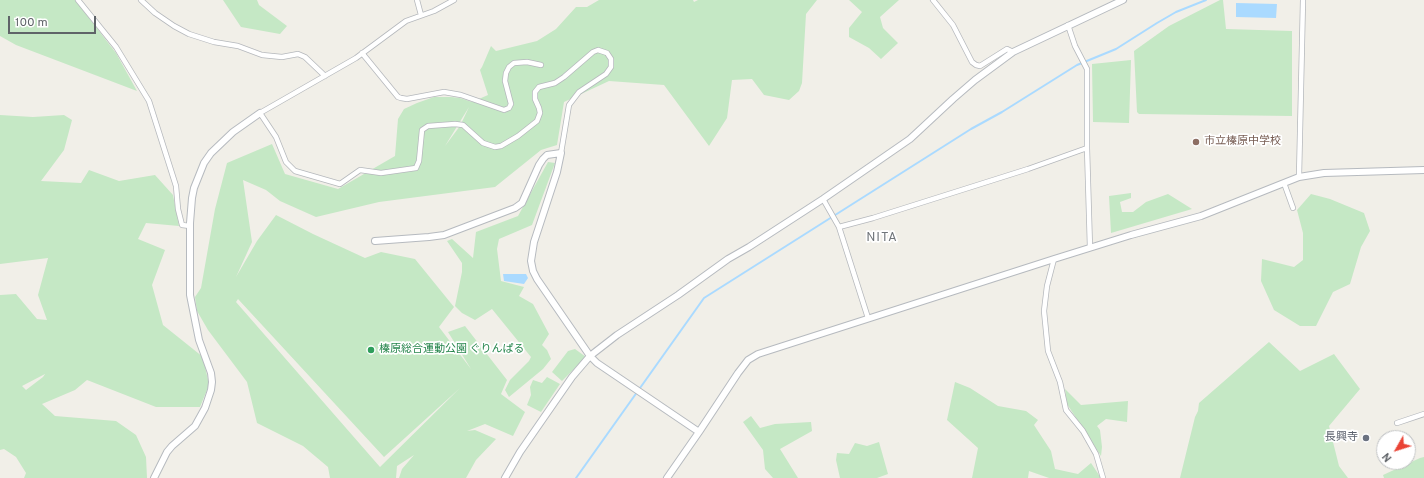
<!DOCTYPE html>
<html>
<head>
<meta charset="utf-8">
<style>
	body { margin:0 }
	#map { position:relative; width:1424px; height:478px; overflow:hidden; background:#f1efe8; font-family:Overpass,sans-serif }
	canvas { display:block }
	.north { position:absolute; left:1376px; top:430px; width:40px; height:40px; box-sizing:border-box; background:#fff; border:1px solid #bfc1c3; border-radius:50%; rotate:231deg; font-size:11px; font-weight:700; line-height:16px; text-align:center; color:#5f6368 }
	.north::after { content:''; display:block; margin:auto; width:14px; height:18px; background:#ea4335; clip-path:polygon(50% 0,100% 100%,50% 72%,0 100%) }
	.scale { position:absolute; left:8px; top:16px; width:88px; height:18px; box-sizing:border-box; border:2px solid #5f6368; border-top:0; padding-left:5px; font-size:12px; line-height:14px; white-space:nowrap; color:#5f6368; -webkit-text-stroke:3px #fff; paint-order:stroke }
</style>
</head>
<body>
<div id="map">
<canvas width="1424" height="478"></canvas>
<div class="north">N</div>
<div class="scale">100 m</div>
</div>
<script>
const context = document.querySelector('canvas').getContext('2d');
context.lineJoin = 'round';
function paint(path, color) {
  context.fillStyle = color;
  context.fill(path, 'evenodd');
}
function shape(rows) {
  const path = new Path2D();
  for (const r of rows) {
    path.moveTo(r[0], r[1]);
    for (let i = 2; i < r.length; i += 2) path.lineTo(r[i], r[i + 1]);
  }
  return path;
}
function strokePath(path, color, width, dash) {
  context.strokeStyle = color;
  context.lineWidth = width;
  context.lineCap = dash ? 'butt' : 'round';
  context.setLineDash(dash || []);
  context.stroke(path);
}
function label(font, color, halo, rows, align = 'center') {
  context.font = font + ' Overpass,"Noto Sans JP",sans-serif';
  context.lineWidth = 3.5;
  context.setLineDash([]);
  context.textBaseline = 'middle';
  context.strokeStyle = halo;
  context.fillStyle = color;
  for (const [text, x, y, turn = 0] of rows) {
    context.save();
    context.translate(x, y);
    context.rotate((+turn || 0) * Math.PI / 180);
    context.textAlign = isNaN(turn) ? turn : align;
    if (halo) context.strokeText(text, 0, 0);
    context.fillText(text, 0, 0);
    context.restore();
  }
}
paint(shape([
	[0,0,75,0,116,53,137,91,16,45,0,36],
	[223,0,257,0,259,5,287,26,280,34,241,27],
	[599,0,693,0,694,2,698,0,817,0,806,14,802,83,799,91,789,100,764,95,752,79,732,80,727,118,709,146,664,85,609,81,564,102,557,145,541,150,495,187,379,202,316,217,280,201,266,190,243,180,252,242,236,277,257,241,276,215,313,234,365,258,381,252,415,259,454,307,439,327,471,369,448,332,465,326,507,380,501,394,525,412,513,436,485,424,467,431,475,430,496,439,476,460,466,478,399,478,402,469,414,455,397,466,396,478,330,478,328,467,303,446,257,423,247,382,208,330,197,311,195,297,201,288,215,209,227,163,272,144,285,174,338,189,395,156,398,119,404,109,417,103,434,97,451,97,460,98,472,102,488,95,480,70,482,67,491,46,496,51,537,41,556,29,576,7,587,7],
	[469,107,460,126,445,146],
	[238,299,384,457,460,388,380,467,236,302],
	[849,0,899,0,880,17,883,28,898,43,881,59,869,48,849,37,849,28,862,12],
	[1220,0,1223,0,1226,29,1292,31,1292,116,1139,114,1137,112,1134,51,1169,26],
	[1131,60,1129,123,1093,122,1092,64],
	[0,115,33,117,64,115,72,120,64,150,41,181,81,183,89,170,119,181,155,175,173,195,179,226,146,223,138,239,165,250,152,285,163,325,203,357,209,385,200,407,156,407,87,380,75,390,42,404,55,416,116,421,136,435,146,457,147,478,24,478,26,473,16,457,4,449,0,450,0,295,16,294,37,319,47,320,38,295,48,258,0,264],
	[45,374,43,377,26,390,22,386],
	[548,162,555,163,532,225,499,239,497,249,501,281,524,287,519,296,533,304,549,334,542,345,547,350,551,359,543,369,509,397,505,390,510,380,529,361,531,357,492,309,475,320,462,313,455,306,462,272,462,263,447,241,452,239,473,258,476,232,518,216],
	[1131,193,1131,198,1120,202,1122,212,1133,212,1146,202,1168,194,1192,209,1111,233,1109,196],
	[1311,194,1330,199,1364,213,1370,231,1361,247,1350,284,1333,292,1316,326,1300,326,1274,310,1261,281,1262,259,1294,267,1303,260,1303,233,1297,210],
	[1269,342,1300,371,1334,354,1360,389,1329,426,1339,466,1348,478,1180,478,1195,417,1198,411,1199,403],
	[575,349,586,357,562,381,552,372,568,351],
	[547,377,560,384,541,412,527,405,531,395,530,387,533,380,542,383],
	[955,382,970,388,998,406,1026,411,1038,420,1034,425,1051,451,1055,469,1078,474,1091,463,1101,478,1049,478,1029,471,1028,478,972,478,978,448,947,420],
	[1065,389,1081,405,1128,401,1127,422,1106,419,1097,426,1100,430,1102,447,1101,456,1067,404],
	[751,416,760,428,775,424,811,422,812,431,780,449,798,478,773,478,765,469,763,450,743,422],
	[879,442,888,474,877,478,840,478,836,460,837,453,849,454,855,443,867,446],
	[1424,457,1424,478,1384,478,1383,475,1420,458]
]), '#c5e8c5');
paint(shape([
	[1236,3,1277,4,1276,18,1236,17],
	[503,274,526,274,528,278,524,284,504,281]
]), '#aadaff');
strokePath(shape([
	[576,478,704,298,971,129,1002,112,1077,65,1116,49,1157,23,1176,12,1206,0]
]), '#aadaff', 2);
const street = shape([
	[78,0,116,47,149,101,176,186,178,209,182,225,190,226],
	[141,0,155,13,174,26,189,34,214,42,238,46,262,55,282,57,298,54,305,57,325,76],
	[417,0,421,15],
	[454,0,434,11,406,21,356,58,260,113,276,137,286,162,295,171,340,184,360,170,381,173,416,168,419,161,422,130,428,126,455,124,463,125,483,143,495,147,501,146,518,136,537,121,540,113,539,108,535,99,535,92,539,87,555,83,564,77,593,52,598,50,607,53,611,59,611,67,606,74,579,92,569,105,561,153],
	[933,0,953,25,972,62,976,65,980,66,1007,49,1013,52],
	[1068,25,1075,46,1087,69,1087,148,1090,248],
	[362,53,398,97,401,98,407,99,444,92,461,95,504,110,509,108,511,104,505,81,506,73,509,67,514,63,527,62,541,65],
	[1299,177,1303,0],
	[1284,183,1293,208],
	[823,199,839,227,868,318],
	[839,227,873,218,1028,169,1087,148],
	[1054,259,1047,286,1044,311,1048,351,1060,382,1066,410,1083,431,1096,454,1103,478],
	[1397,423,1424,414]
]);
const secondary = shape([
	[375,241,429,237,444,235,515,208,522,203,539,165,543,159,547,155,561,153,557,172,534,242,531,261,533,271,537,279,590,356,597,363,699,432],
	[154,478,167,452,172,446,195,426,205,408,211,390,212,382,211,373,199,340,190,295,190,223,192,198,194,188,204,163,211,153,233,132,260,113],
	[505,478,520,452,572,377,590,356,617,335,678,295,728,259,749,247,823,199,910,139,953,99,975,80,1013,52,1123,0],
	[667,478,699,432,738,373,748,360,758,354,1054,259,1131,235,1201,216,1299,177,1324,173,1424,170]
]);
strokePath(street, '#b5b8bc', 6);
strokePath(secondary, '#b6babf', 8);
strokePath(street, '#fff', 4.5);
strokePath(secondary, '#fff', 6);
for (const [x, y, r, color] of [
	[1196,142,4,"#8d6e63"],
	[371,350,4,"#2e9e5b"],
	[1366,438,4,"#6b7280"]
]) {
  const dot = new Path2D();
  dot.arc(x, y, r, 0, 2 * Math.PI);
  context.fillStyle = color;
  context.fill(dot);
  strokePath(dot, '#fff', 1.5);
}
label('11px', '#785e54', '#fff', [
	["市立榛原中学校",1204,142]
], 'left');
label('11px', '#27864d', '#fff', [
	["榛原総合運動公園 ぐりんぱる",379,350]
], 'left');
label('11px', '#5b616d', '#fff', [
	["長興寺",1358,438]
], 'right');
context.letterSpacing = '1px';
label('13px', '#70757a', '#fff', [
	["NITA",882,238]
]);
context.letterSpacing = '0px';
</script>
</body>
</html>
